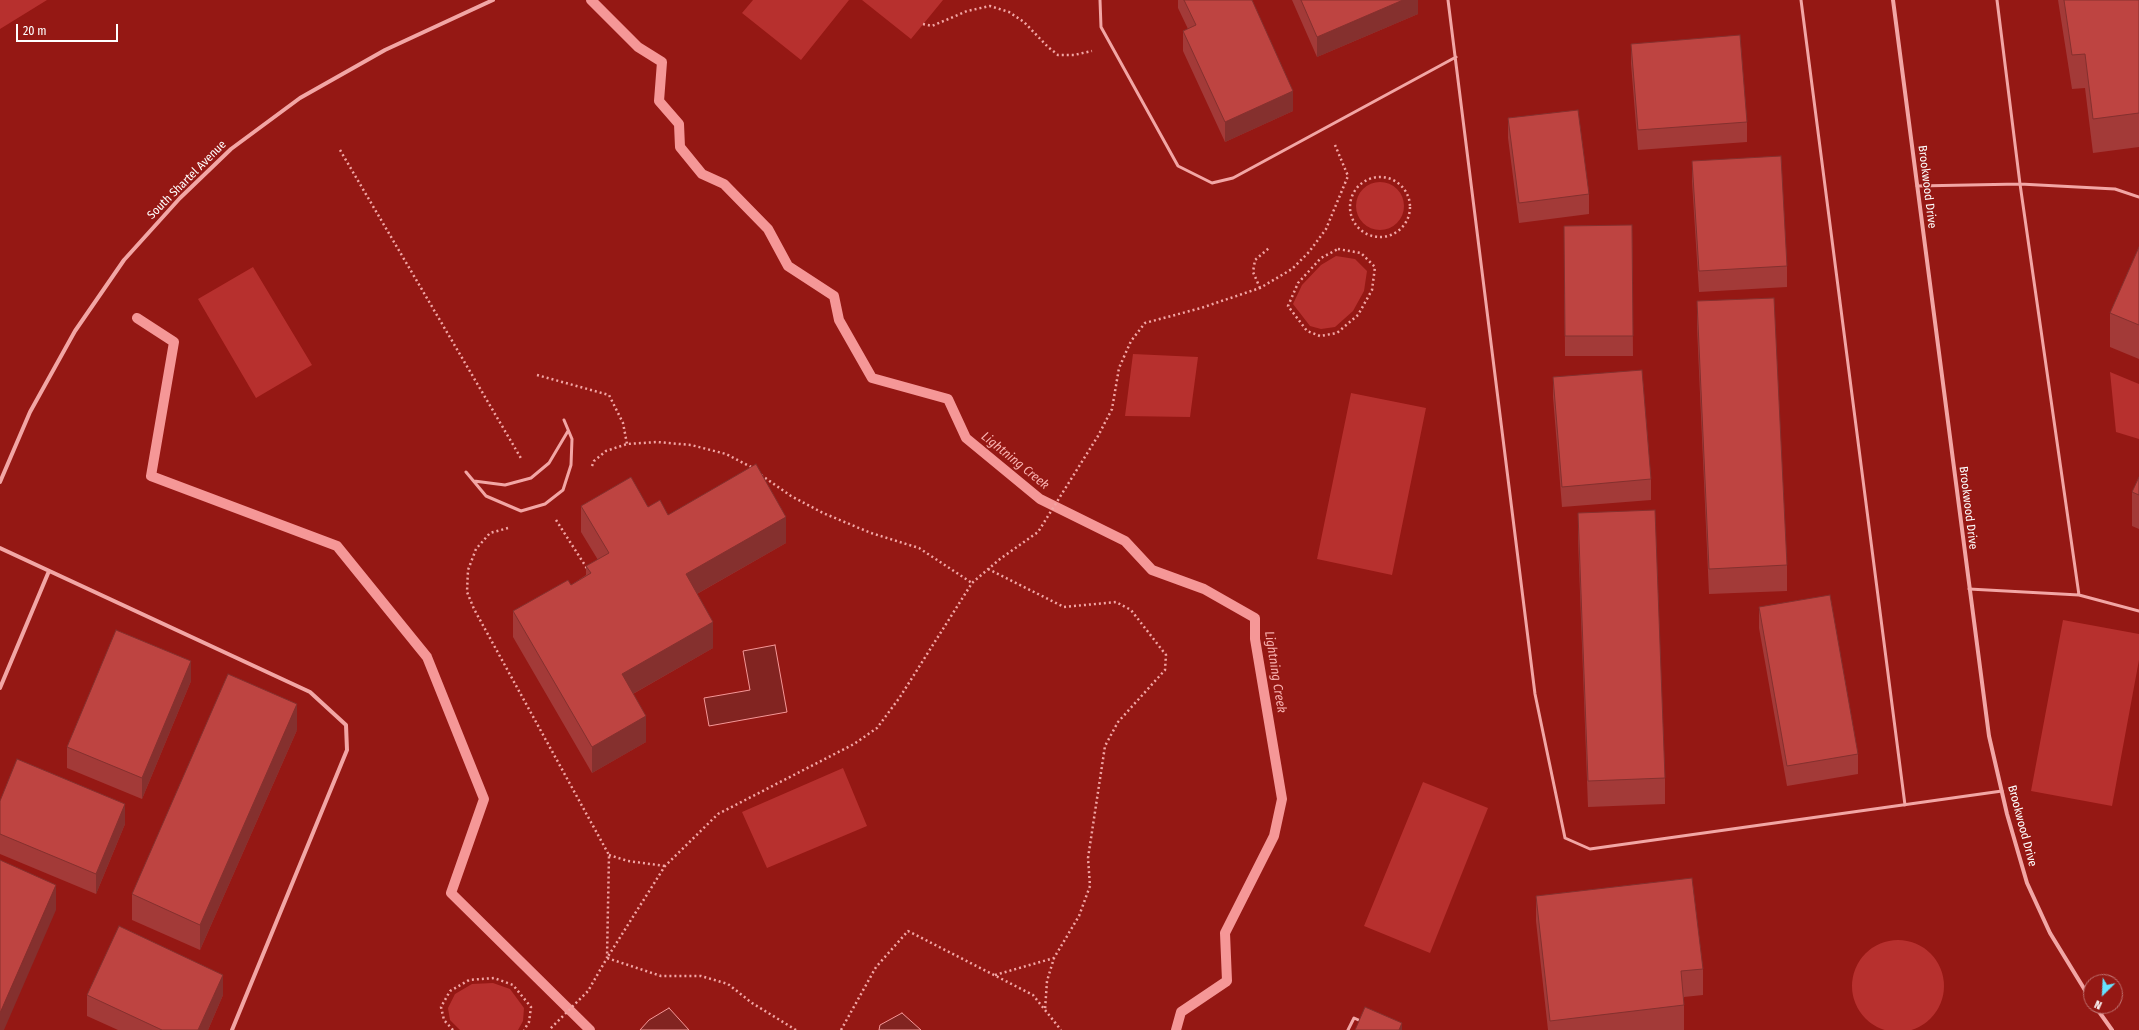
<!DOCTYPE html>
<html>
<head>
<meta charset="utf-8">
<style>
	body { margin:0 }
	#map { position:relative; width:2139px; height:1030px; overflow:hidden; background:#951814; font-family:"Fira Sans Condensed",sans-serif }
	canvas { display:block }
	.north { position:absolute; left:2083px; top:974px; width:40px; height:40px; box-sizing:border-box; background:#951814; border:1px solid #bf7472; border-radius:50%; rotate:204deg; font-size:11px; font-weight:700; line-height:16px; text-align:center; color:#fff }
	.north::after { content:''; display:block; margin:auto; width:14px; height:18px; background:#66e3ff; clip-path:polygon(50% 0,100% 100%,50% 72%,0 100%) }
	.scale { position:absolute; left:16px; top:24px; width:102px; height:18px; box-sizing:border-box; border:2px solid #fff; border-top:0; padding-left:5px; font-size:12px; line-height:14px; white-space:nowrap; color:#fff; -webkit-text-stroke:3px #951814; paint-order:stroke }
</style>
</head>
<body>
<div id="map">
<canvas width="2139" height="1030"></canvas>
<div class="north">N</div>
<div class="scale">20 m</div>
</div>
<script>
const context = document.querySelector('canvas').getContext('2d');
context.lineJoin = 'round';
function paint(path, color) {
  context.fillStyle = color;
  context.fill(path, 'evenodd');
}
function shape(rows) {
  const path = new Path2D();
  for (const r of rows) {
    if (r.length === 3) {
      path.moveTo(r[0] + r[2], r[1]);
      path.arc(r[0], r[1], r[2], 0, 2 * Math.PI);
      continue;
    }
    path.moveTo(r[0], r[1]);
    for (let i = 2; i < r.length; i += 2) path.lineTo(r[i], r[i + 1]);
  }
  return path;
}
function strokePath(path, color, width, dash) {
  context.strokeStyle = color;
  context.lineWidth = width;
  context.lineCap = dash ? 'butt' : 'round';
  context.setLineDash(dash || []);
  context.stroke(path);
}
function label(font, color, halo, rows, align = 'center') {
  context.font = font + ' "Fira Sans Condensed",sans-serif';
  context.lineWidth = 3;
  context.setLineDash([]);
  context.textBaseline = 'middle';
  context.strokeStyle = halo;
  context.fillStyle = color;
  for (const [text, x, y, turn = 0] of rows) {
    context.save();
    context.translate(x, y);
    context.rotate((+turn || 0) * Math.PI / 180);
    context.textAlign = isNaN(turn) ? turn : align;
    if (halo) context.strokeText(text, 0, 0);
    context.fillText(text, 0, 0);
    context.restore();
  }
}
paint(shape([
	[0,0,47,0,0,29],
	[753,0,849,0,801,60,742,13],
	[862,0,943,0,911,39],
	[1380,206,24],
	[1336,256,1355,259,1367,271,1364,291,1353,311,1335,327,1321,329,1310,326,1293,304,1302,285,1321,265],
	[253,267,312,365,256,398,198,299],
	[1133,354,1198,357,1190,417,1125,416],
	[2110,372,2139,384,2139,439,2116,432],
	[1351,393,1426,408,1392,575,1317,559],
	[2063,620,2139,634,2139,660,2112,806,2031,791],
	[843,768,867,826,767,868,742,812],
	[1423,782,1488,808,1430,953,1364,926],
	[1898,986,46],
	[493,983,510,989,524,1008,523,1021,518,1030,460,1030,450,1020,448,1008,455,994,472,984]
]), '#b7302e');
const water = shape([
	[775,645,787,712,709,726,704,698,750,690,743,651,775,645],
	[669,1008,689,1030,640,1030,649,1020,669,1008],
	[902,1013,921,1030,879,1030,880,1025,902,1013]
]);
paint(water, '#822421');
strokePath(water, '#f59797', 1);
strokePath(shape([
	[591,0,638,47,662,62,659,101,679,124,680,147,702,174,724,184,768,229,788,266,834,296,839,320,872,378,948,399,966,438,1040,499,1125,541,1152,570,1204,589,1255,618,1255,639,1282,799,1274,836,1225,933,1227,981,1181,1012,1176,1030],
	[137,318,174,342,151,476,337,546,427,657,484,799,451,893,590,1030]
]), '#f59797', 10);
strokePath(shape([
	[923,24,932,26,967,11,990,6,1009,12,1024,22,1048,47,1058,55,1074,55,1092,51],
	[340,150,522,460],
	[1380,207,30],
	[1338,249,1361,253,1375,267,1372,290,1358,315,1337,333,1320,336,1307,331,1288,306,1298,283,1321,258,1338,249],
	[1260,288,1253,272,1255,260,1269,248],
	[537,375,609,395,623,423,627,444],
	[592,466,594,461,606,451,627,444,657,442,691,445,726,454,753,468],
	[761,475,791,496,823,513,871,533,919,548,972,583],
	[556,520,588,570],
	[508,528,490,533,476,549,468,570,467,592,474,609,609,855,607,958,588,991,549,1030],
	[988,569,1064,607,1116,602,1131,610,1166,655,1165,670,1118,722,1105,746,1088,858,1090,886,1079,916,1054,958,1047,981,1045,1010],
	[609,855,628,861,665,866],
	[995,975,1054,958],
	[453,1030,444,1020,441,1007,450,991,469,980,494,978,513,985,531,1007,529,1022,524,1030],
	[796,1030,752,1003,728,984,701,976,661,976,607,958,665,866,718,814,854,744,877,728,900,697,972,583,1000,559,1038,532,1098,436,1112,409,1119,368,1131,341,1145,323,1201,308,1260,288,1292,269,1309,252,1326,229,1348,176,1335,145],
	[841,1030,876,967,908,931,1033,995,1061,1030]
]), '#f2a6a5', 2.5, [2, 3]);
strokePath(shape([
	[1100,0,1101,27,1178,166,1212,183,1233,178,1456,57],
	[1448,0,1535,694,1565,838,1590,849,2002,791],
	[1801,0,1905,805],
	[1997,0,2020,184,2079,595],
	[1917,186,2020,184,2115,189,2139,197],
	[466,472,486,496,521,511,545,504,563,490,571,465,572,439,564,420],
	[474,481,505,485,531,478,549,463,568,431],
	[1969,589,2079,595,2139,611],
	[1348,1030,1354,1018,1363,1022]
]), '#f2a6a5', 3);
strokePath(shape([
	[1893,0,1989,736,2007,814,2027,883,2050,933,2091,1000],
	[0,482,30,412,75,331,124,260,180,198,231,149,300,98,385,50,493,0],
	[0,548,310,692,346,725,347,750,232,1030],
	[0,688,49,571],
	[2095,1006,2112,1030]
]), '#f2a6a5', 4);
paint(shape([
	[1178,0,1252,0,1293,111,1225,142,1183,51,1183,31,1188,29,1178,8],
	[1292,0,1418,0,1418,14,1317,57],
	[2058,0,2139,0,2139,147,2093,153,2085,88,2072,89],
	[1631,44,1747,122,1747,142,1638,150,1631,64],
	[1508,118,1589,194,1589,214,1519,223,1508,138],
	[1692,161,1787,266,1787,287,1699,292,1692,182],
	[1632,225,1633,356,1565,356,1564,226],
	[2139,247,2139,359,2110,347,2110,313],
	[1697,301,1787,565,1787,591,1709,594,1697,327],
	[1553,377,1651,479,1651,500,1562,507,1553,397],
	[2139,477,2139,529,2132,526,2132,492],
	[581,506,648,507,668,515,786,543,697,594,713,648,633,694,646,742,592,773,513,637,513,611,571,585,586,575,586,566,598,560,581,532],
	[1578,513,1665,778,1665,804,1588,807,1578,539],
	[1759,607,1858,754,1858,774,1787,786,1759,628],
	[191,681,142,799,67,768,67,747],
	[297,730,200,950,132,920,132,894],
	[0,801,125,824,96,894,0,854],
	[1536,896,1703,969,1703,995,1684,997,1684,1030,1548,1030,1536,921],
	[87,995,223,995,208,1030,118,1030,87,1016]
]), '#a33a38');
paint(shape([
	[1403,0,1418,0,1418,14,1317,57,1317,37],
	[1293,91,1293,111,1225,142,1225,122],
	[786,517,786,543,686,600,686,574],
	[713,622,713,648,622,700,622,674],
	[191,661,191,681,142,799,142,778],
	[297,704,297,730,200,950,200,925],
	[646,716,646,742,592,773,592,747],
	[125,804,125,824,96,894,96,874],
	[56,885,56,910,4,1030,0,1030,0,1013],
	[223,975,223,995,208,1030,198,1030],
	[1402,1023,1402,1030,1399,1030]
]), '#85302e');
const building = shape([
	[1184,0,1252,0,1293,91,1225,122,1183,31,1196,25,1184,0],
	[1301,0,1403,0,1317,37,1301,0],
	[2064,0,2139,0,2139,113,2093,119,2085,54,2072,55,2064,0],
	[1740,35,1747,122,1638,130,1631,44,1740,35],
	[1578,110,1589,194,1519,203,1508,118,1578,110],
	[1781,156,1787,266,1699,271,1692,161,1781,156],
	[1632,225,1633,336,1565,336,1564,226,1632,225],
	[2139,247,2139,325,2110,313,2139,247],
	[1774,298,1787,565,1709,569,1697,301,1774,298],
	[1642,370,1651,479,1562,487,1553,377,1642,370],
	[756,464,786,517,686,574,713,622,622,674,646,716,592,747,513,611,568,580,571,585,591,573,586,566,609,553,581,506,631,477,648,507,660,500,668,515,756,464],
	[2139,477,2139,495,2132,492,2139,477],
	[1655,510,1665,778,1588,781,1578,513,1655,510],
	[1830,595,1858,754,1787,766,1759,607,1830,595],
	[116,630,191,661,142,778,67,747,116,630],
	[228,674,297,704,200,925,132,894,228,674],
	[17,759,125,804,96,874,0,834,0,801,17,759],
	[0,860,56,885,0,1013,0,860],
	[1692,878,1703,969,1681,971,1684,1005,1550,1021,1536,896,1692,878],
	[119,926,223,975,198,1030,162,1030,87,995,119,926],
	[1365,1007,1402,1023,1399,1030,1355,1030,1365,1007]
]);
paint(building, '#be4441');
strokePath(building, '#85302e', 1);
label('12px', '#fff', '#951814', [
	["South Shartel Avenue",187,180,-45],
	["Brookwood Drive",1927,187,83],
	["Brookwood Drive",1968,508,83],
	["Brookwood Drive",2022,826,75]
]);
label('italic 13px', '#f9b2b1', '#951814', [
	["Lightning Creek",1015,461,39],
	["Lightning Creek",1275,672,81]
]);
</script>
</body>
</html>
